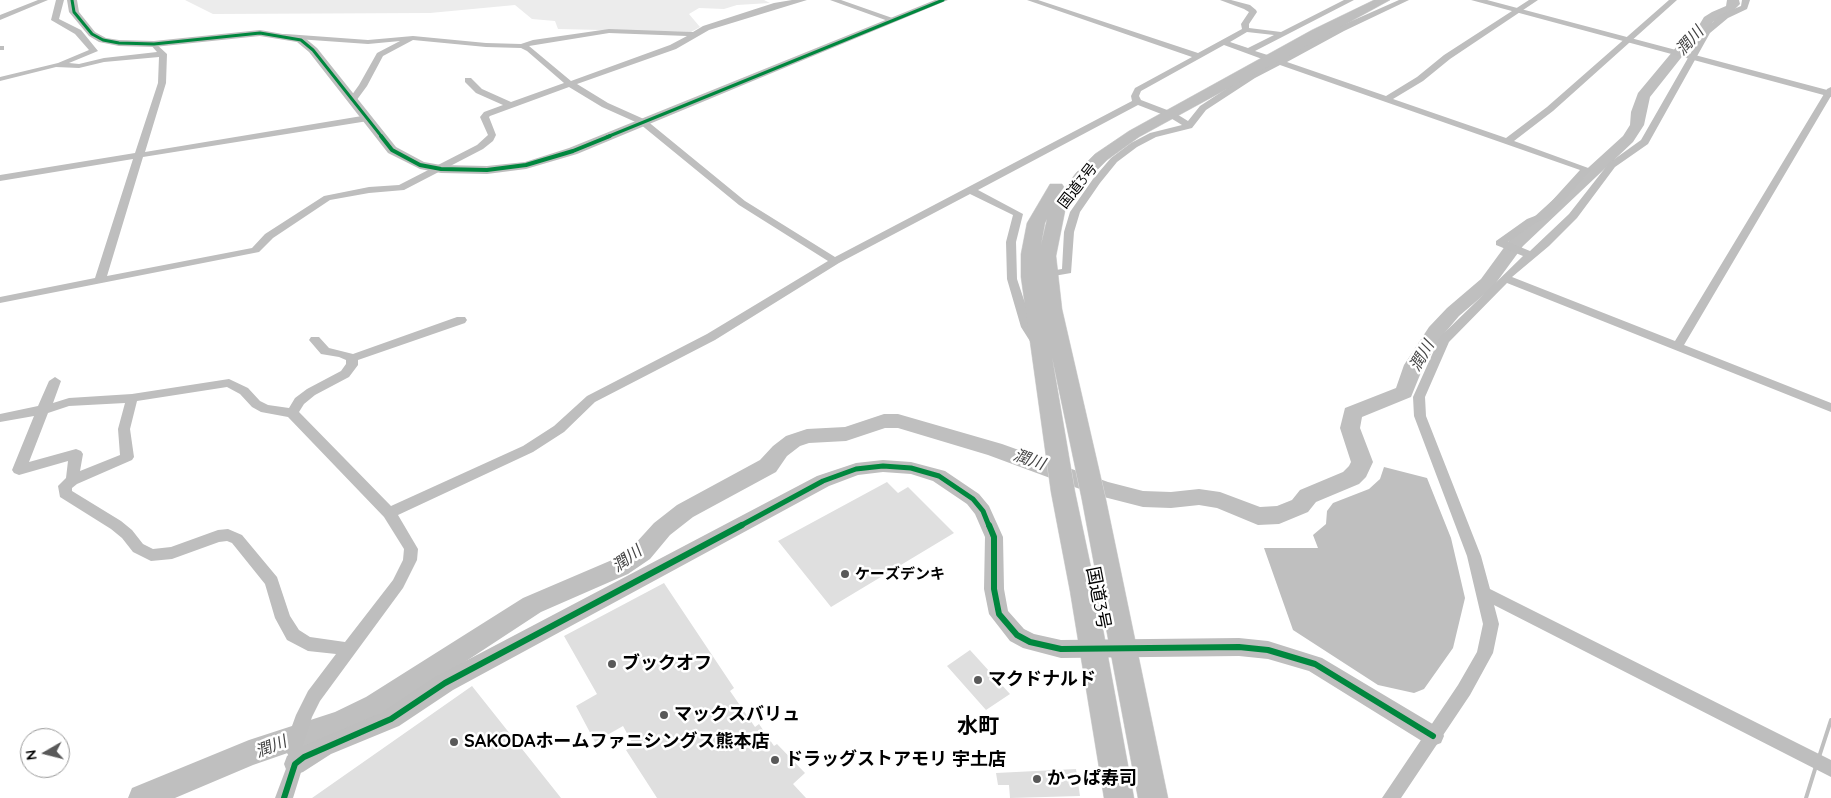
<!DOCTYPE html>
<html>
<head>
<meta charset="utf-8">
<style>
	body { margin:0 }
	#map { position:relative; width:1831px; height:798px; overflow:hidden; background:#fff; font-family:Quicksand,sans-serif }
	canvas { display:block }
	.north { position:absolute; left:20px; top:728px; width:50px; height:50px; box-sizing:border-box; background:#fff; border:1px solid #999; border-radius:50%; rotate:262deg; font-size:14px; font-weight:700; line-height:20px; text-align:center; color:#000 }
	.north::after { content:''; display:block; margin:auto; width:18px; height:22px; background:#595959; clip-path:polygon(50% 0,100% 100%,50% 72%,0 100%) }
</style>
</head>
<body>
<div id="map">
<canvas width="1831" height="798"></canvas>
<div class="north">N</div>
</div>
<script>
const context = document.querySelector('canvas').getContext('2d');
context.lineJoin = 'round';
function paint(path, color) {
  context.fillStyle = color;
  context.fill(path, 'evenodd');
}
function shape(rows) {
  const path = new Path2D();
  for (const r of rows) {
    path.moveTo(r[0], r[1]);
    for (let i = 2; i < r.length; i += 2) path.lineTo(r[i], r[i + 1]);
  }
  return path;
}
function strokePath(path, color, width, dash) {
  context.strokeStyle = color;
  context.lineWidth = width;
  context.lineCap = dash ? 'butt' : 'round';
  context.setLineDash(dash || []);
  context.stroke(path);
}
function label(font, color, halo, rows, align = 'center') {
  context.font = font + ' Quicksand,"Noto Sans JP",sans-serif';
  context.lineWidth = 5;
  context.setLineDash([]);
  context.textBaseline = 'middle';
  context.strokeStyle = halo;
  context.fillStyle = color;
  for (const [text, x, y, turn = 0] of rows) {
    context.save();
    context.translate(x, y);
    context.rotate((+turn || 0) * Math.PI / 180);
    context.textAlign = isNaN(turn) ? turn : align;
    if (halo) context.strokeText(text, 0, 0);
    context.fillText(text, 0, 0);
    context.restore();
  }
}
paint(shape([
	[185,0,764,0,770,3,737,5,724,9,699,8,689,14,700,27,691,32,558,29,555,21,532,19,515,5,430,13,213,14]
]), '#ececec');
paint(shape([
	[1384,467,1427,478,1451,538,1465,598,1453,648,1424,689,1414,693,1378,685,1293,630,1264,548,1318,548,1313,535,1326,524,1327,511,1333,503,1369,489,1380,479]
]), '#bfbfbf');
strokePath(shape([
	[1819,757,1831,720],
	[1806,798,1816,766]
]), '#bfbfbf', 4);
paint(shape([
	[1727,0,1739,0,1740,4,1734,10,1713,22,1707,32,1696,39,1650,97,1644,125,1633,142,1523,246,1493,287,1459,316,1443,335,1424,365,1411,397,1362,417,1360,428,1373,462,1366,477,1359,484,1316,502,1308,512,1279,524,1258,525,1217,508,1199,505,1171,508,1143,507,1096,495,988,455,898,428,885,428,846,441,809,443,800,446,787,456,776,472,693,517,670,535,650,559,628,574,541,612,384,715,351,731,253,765,175,798,128,798,132,788,249,740,335,712,366,697,523,598,612,560,634,545,654,523,677,505,760,460,773,446,786,436,807,429,845,427,884,414,898,414,1002,444,1108,482,1143,491,1171,492,1199,489,1220,492,1260,507,1277,506,1292,500,1300,490,1343,472,1349,466,1351,462,1340,428,1345,408,1396,388,1404,365,1429,327,1447,308,1481,279,1511,238,1623,136,1630,125,1631,112,1638,93,1688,33,1698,27,1704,17,1712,12,1726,6,1727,0]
]), '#bfbfbf');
paint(shape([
	[887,482,898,493,908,487,954,533,831,607,778,541],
	[664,583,734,688,730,691,755,727,759,724,774,746,777,744,805,773,793,784,806,798,657,798,626,750,634,746,623,726,595,742,576,706,597,694,564,636],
	[970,650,1010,694,986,710,947,666],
	[472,686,561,798,312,798],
	[1076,769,1080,796,1010,798,1009,785,998,785,996,773]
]), '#dfdfdf');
const trunk = shape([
	[1374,0,1390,0,1139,137,1107,160,1088,179,1065,211,1056,256,1062,309,1106,500,1168,798,1138,798,1082,500,1052,357,1075,492,1096,591,1134,798,1104,798,1070,591,1051,492,1021,277,1021,254,1027,223,1050,184,1062,184,1064,187,1059,196,1076,173,1095,154,1129,131,1312,30,1374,0],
	[1047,219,1041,245,1045,223,1047,219]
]);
strokePath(trunk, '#dbdbdb', 1);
paint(shape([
	[38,0,48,0,0,20,0,15,38,0],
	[56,0,64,0,59,19,81,30,98,51,69,63,79,64,104,58,157,52,150,44,154,42,167,54,166,83,145,152,368,115,372,118,368,121,143,157,107,276,252,248,265,234,324,196,369,187,399,185,477,145,488,135,480,117,484,112,503,105,476,93,465,82,465,78,471,78,482,89,511,102,564,83,527,51,521,48,486,47,413,40,383,56,367,86,356,101,353,102,349,99,359,85,377,53,400,41,368,44,283,38,283,34,286,34,368,40,413,36,486,43,521,44,533,40,609,29,693,32,703,26,774,3,792,0,807,0,709,30,676,49,577,84,608,103,646,120,745,201,835,257,1132,101,1131,96,1135,88,1192,57,1027,0,1038,0,1198,53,1242,29,1241,24,1249,12,1244,9,1220,0,1231,0,1250,5,1256,10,1257,12,1249,24,1249,28,1281,32,1344,0,1354,0,1255,51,1280,59,1338,27,1399,0,1409,0,1344,31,1287,62,1386,96,1417,77,1444,55,1529,0,1538,0,1450,59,1423,81,1393,99,1506,138,1547,107,1669,0,1677,0,1553,111,1514,141,1591,169,1548,218,1535,223,1508,242,1530,251,1569,214,1609,163,1641,140,1704,30,1722,14,1741,6,1742,0,1750,0,1747,9,1728,18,1710,33,1648,144,1615,167,1577,218,1549,246,1512,277,1675,341,1827,89,1831,87,1831,96,1684,345,1831,403,1831,412,1507,283,1449,342,1425,397,1426,416,1481,556,1490,589,1831,760,1831,777,1494,605,1499,624,1493,653,1470,695,1401,798,1382,798,1458,685,1477,652,1483,624,1467,556,1414,416,1413,397,1440,337,1523,256,1496,245,1496,241,1527,219,1540,214,1580,170,1280,65,1255,78,1206,110,1192,128,1156,137,1137,147,1117,162,1100,183,1080,212,1074,232,1071,273,1048,277,1043,274,1044,272,1062,269,1064,232,1070,212,1093,179,1111,158,1131,143,1150,133,1182,125,1169,117,1138,105,978,190,1023,214,1016,242,1017,279,1033,327,1043,343,1041,346,1033,346,1021,327,1007,279,1006,242,1013,215,970,194,839,263,715,340,595,402,564,432,533,452,398,515,418,549,417,560,403,588,320,701,312,717,302,747,309,759,306,765,303,766,293,798,275,798,290,758,284,748,296,715,308,691,336,654,308,651,287,640,275,618,265,584,232,543,227,541,219,542,172,559,151,561,133,552,122,538,111,529,60,497,58,486,66,478,68,461,19,475,14,473,12,470,34,416,0,422,0,414,38,406,49,381,55,377,61,381,53,403,69,398,132,394,229,379,248,388,260,401,268,405,289,408,295,398,307,389,341,371,346,364,346,360,339,357,321,354,309,340,311,337,319,337,329,348,353,354,457,317,465,317,467,320,465,323,358,360,358,365,349,377,315,395,304,404,299,412,391,506,523,446,554,426,587,396,707,334,828,261,739,205,640,124,602,107,569,87,490,116,489,117,496,135,493,141,483,149,404,190,369,193,330,200,273,238,259,252,0,303,0,297,95,278,133,159,0,181,0,175,135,153,158,83,159,57,104,62,79,68,56,67,0,81,0,77,58,63,89,50,75,34,51,20,56,0],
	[1247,32,1274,35,1248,48,1230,42,1247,32],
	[609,33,687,36,670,45,571,81,529,46,609,33],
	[1224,45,1273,63,1249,74,1200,106,1188,121,1175,113,1141,100,1139,96,1141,91,1224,45],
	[227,387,240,394,252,407,261,412,288,417,384,517,404,549,403,560,393,580,345,642,310,637,299,630,290,616,277,577,242,535,228,529,218,530,171,547,153,549,143,544,132,530,121,521,72,491,72,488,77,484,132,460,134,457,130,429,137,401,227,387],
	[125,403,118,429,120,455,80,471,83,454,81,451,76,449,29,462,48,413,69,406,125,403],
	[830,0,841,0,898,20,891,22,830,0],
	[0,46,4,46,4,50,0,50,0,46]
]), '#bebebe');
paint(shape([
	[67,0,77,0,79,12,95,32,106,38,119,40,154,41,260,30,305,38,317,48,396,147,424,162,441,165,487,166,525,162,569,148,935,0,948,0,577,154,526,169,487,174,441,173,420,169,388,153,309,52,297,42,260,36,154,47,119,46,99,42,89,36,69,12,67,0],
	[1471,0,1487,0,1831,91,1831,97,1471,0],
	[883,460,911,462,945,471,979,494,989,506,1003,537,1004,589,1008,611,1024,629,1034,634,1061,640,1239,638,1268,641,1322,658,1441,729,1444,736,1441,743,1433,746,1425,743,1309,671,1268,659,1239,656,1061,658,1023,648,1010,641,989,614,984,589,985,537,975,514,967,504,933,481,911,474,883,472,858,475,829,486,453,690,399,726,331,754,303,772,295,775,287,772,284,764,287,756,296,749,383,712,437,676,817,476,856,463,883,460]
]), '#bebebe');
paint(trunk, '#bebebe');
strokePath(shape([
	[72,0,74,12,92,34,103,40,119,43,154,44,260,33,301,40,313,50,382,137],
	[607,137,943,0]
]), '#00873e', 3);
strokePath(shape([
	[381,136,392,150,420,165,441,169,487,170,526,165,573,151,610,136]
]), '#00873e', 4);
strokePath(shape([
	[740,526,823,481,856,469,883,466,911,468,939,476,973,499,983,511,989,526]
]), '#00873e', 5);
strokePath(shape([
	[989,525,994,537,994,589,999,614,1017,635,1030,642,1061,649,1239,647,1268,650,1315,664,1433,736],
	[284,798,295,764,304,757,391,719,445,683,742,525]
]), '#00873e', 6);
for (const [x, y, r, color] of [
	[845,574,5,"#595959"],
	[612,664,5,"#595959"],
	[978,680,5,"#595959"],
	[664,715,5,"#595959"],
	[454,742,5,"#595959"],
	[775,760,5,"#595959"],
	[1037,779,5,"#595959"]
]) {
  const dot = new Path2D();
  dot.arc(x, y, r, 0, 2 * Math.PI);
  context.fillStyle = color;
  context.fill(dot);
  strokePath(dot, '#fff', 2);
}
label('15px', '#000', '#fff', [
	["国道3号",1078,186,-52]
]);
label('bold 15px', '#000', '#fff', [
	["ケーズデンキ",855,574]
], 'left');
label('italic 16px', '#444', '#fff', [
	["潤川",1690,41,-48],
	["潤川",1422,356,-60],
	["潤川",1029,460,19],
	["潤川",627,559,-36],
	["潤川",271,747,-22]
]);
label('18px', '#000', '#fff', [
	["国道3号",1098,598,79]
]);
label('bold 18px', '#000', '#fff', [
	["ブックオフ",622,664],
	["マクドナルド",988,680],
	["マックスバリュ",674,715],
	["SAKODAホームファニシングス熊本店",464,742],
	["ドラッグストアモリ 宇土店",785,760],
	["かっぱ寿司",1047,779]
], 'left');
label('bold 21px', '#000', '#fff', [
	["水町",978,727]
]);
</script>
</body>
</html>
